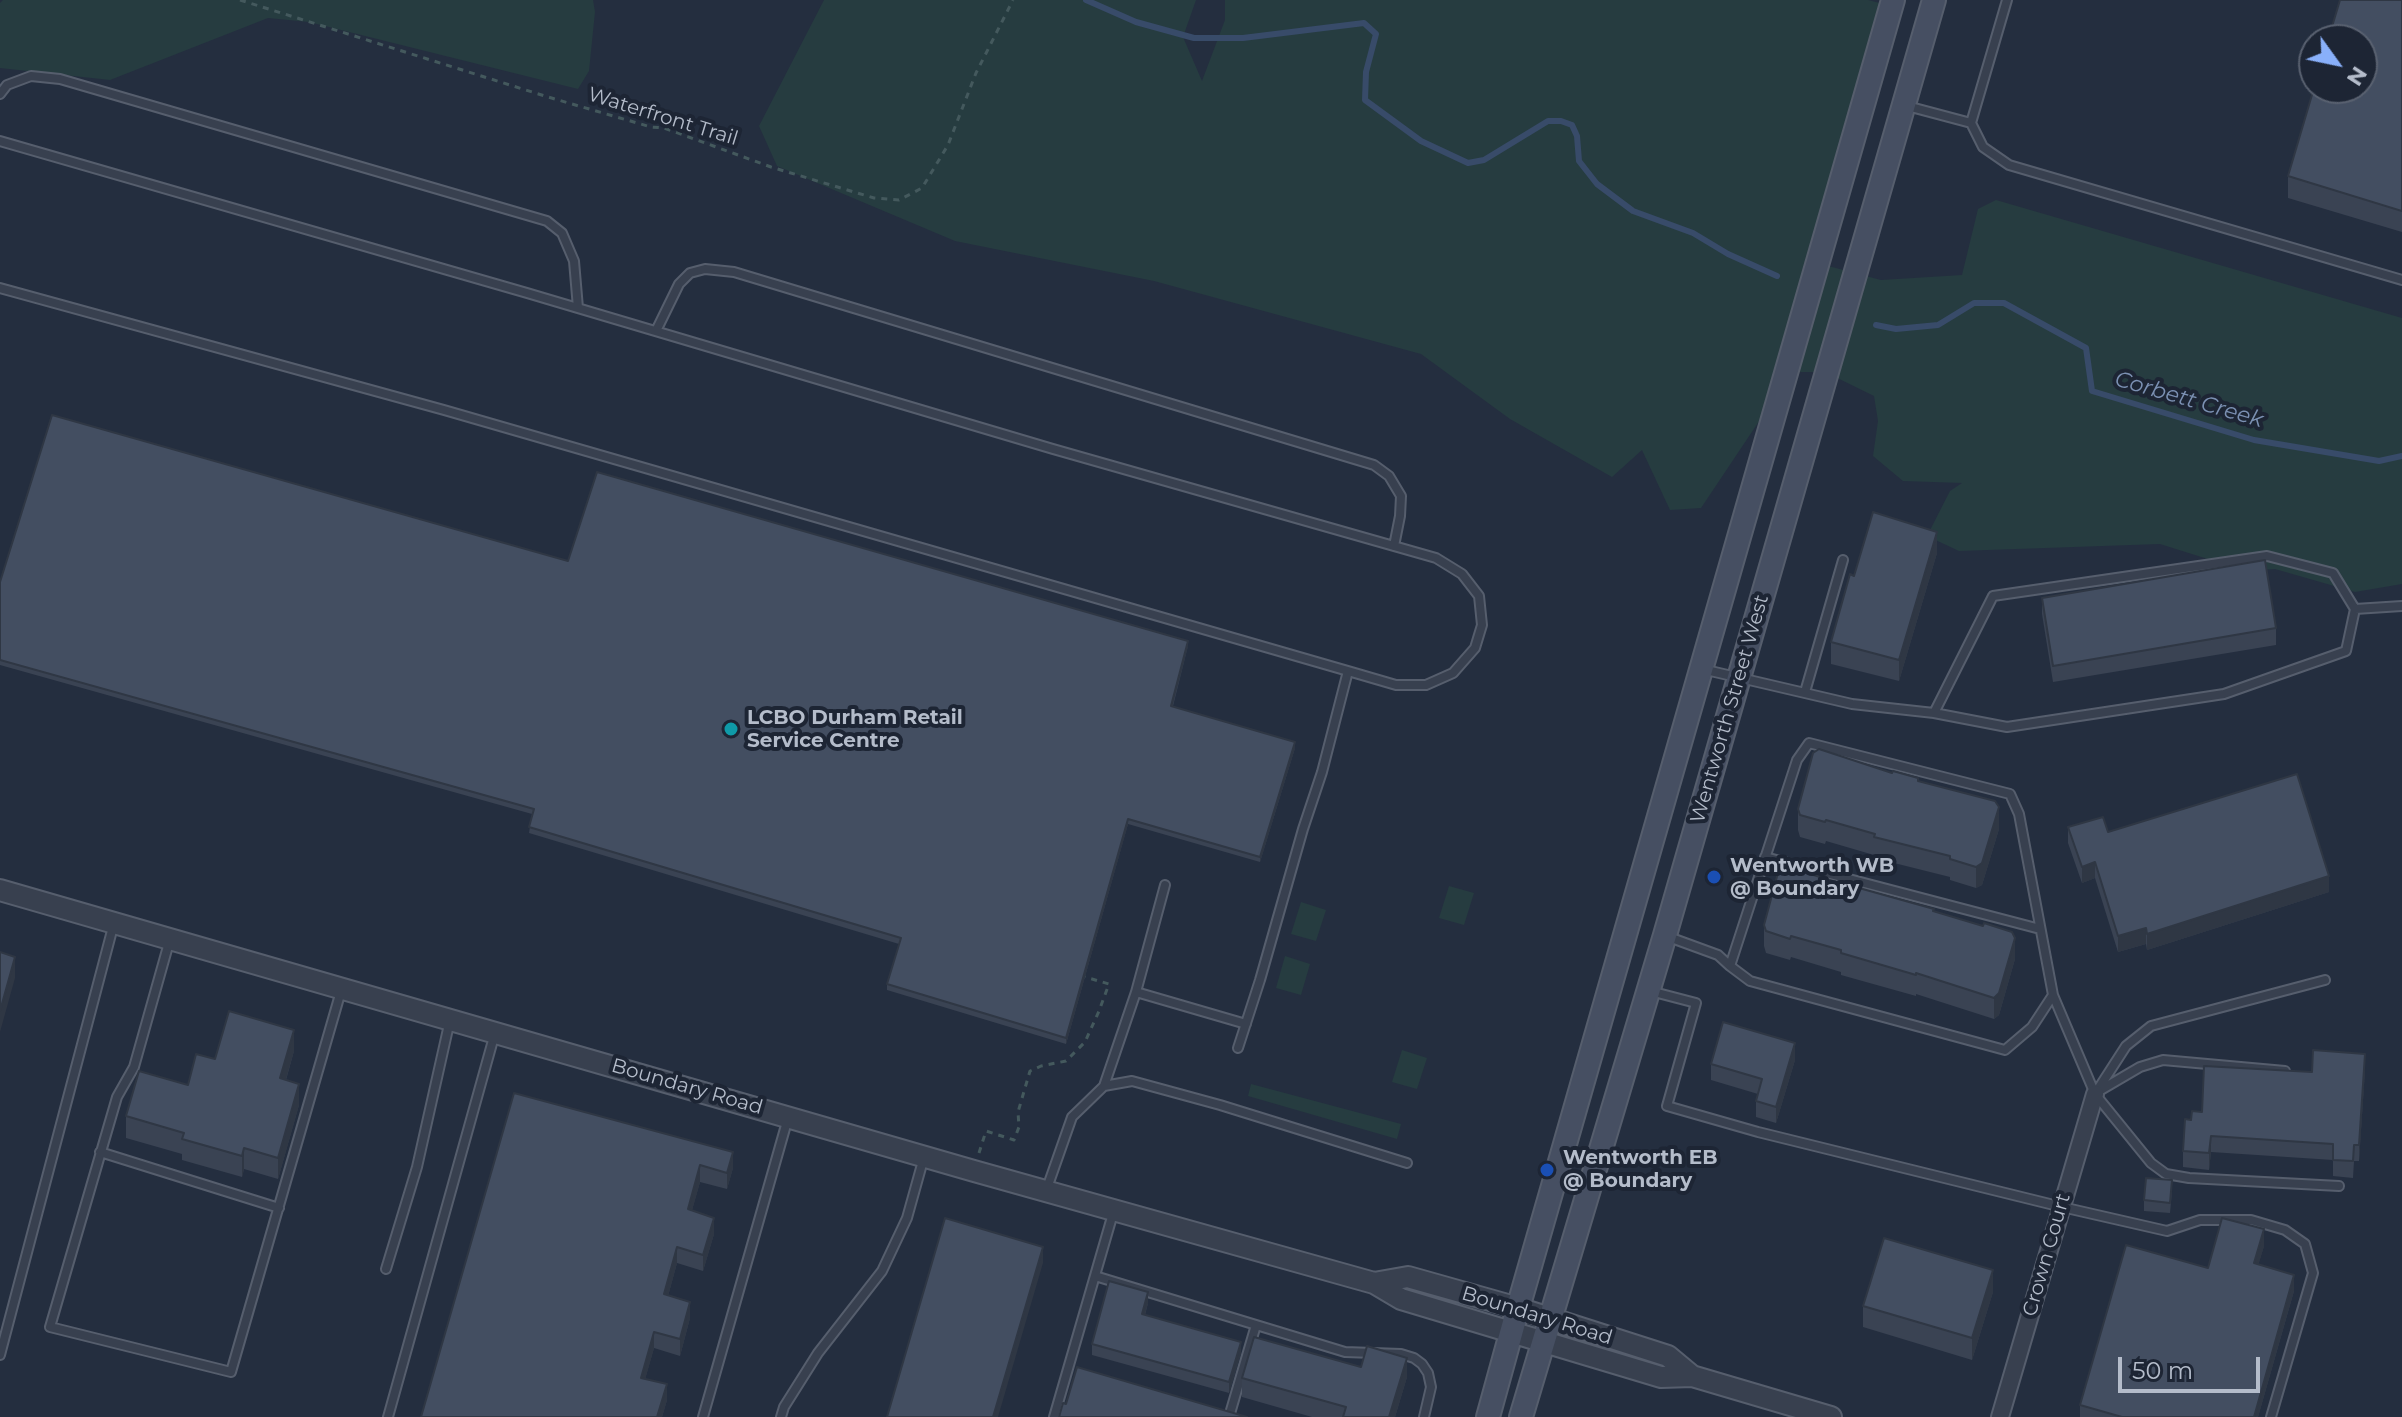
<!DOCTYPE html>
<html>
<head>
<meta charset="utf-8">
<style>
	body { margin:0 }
	#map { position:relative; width:2402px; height:1417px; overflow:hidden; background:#242e3f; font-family:Montserrat,sans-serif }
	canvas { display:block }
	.north { position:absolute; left:2298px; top:24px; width:80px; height:80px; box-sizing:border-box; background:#1d2534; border:2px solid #596170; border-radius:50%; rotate:123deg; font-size:22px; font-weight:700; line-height:32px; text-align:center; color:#b4bcca }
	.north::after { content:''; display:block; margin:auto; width:28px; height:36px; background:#89b0fa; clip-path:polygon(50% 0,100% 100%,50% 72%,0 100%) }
	.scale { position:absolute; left:2118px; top:1357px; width:142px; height:36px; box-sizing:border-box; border:4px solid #b4bcca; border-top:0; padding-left:10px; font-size:24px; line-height:28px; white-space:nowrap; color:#b4bcca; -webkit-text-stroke:6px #1d2534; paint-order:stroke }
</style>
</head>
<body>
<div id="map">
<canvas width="2402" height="1417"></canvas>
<div class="north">N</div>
<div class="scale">50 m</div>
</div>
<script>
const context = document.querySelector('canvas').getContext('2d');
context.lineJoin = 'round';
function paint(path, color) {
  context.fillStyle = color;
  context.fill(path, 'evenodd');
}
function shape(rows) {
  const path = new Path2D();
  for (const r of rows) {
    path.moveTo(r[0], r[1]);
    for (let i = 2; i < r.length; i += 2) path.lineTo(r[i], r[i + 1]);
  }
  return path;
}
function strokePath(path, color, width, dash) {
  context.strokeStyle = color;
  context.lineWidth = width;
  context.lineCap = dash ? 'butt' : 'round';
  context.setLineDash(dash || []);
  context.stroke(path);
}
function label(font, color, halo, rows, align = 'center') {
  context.font = font + ' Montserrat,sans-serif';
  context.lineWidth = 8;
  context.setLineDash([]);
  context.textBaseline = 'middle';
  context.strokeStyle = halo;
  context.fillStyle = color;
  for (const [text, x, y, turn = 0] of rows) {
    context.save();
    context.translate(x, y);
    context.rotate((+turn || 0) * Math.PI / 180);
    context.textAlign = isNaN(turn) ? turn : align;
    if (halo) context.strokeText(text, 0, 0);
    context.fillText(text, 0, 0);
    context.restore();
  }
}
paint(shape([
	[3,0,593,0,595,12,589,71,578,89,309,22,268,18,110,80,0,68,0,3],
	[824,0,1196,0,1183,37,1202,81,1225,20,1225,0,1868,0,1891,6,1817,263,1881,280,1962,275,1978,209,1996,200,2402,318,2402,584,2355,592,2275,569,2246,571,2160,544,1959,551,1927,536,1950,491,1962,483,1903,481,1873,456,1878,421,1874,396,1825,372,1792,372,1701,508,1670,510,1642,450,1612,477,1510,419,1421,354,1154,281,955,241,777,166,759,126],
	[1449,886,1474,893,1464,925,1439,918],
	[1301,902,1326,910,1316,941,1291,934],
	[1285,956,1310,964,1301,995,1276,988],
	[1402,1050,1427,1058,1417,1089,1392,1082],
	[1251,1084,1401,1124,1397,1139,1248,1096]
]), '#263c40');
strokePath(shape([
	[1086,0,1136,22,1194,38,1243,38,1364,23,1376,34,1366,72,1365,100,1421,141,1468,163,1484,160,1548,121,1561,121,1572,125,1577,136,1579,161,1597,184,1633,211,1693,233,1728,254,1777,276],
	[1876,325,1896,329,1938,325,1974,303,2004,303,2086,348,2092,391,2254,440,2379,461,2402,456]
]), '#384b69', 6);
const service = shape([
	[0,94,7,85,31,76,60,79,547,221,562,233,574,261,578,308],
	[1907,106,1971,123,2007,0],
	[1971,123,1983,147,2009,165,2402,280],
	[0,141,527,293,1053,449,1436,558,1462,574,1479,596,1482,625,1475,648,1453,673,1426,685,1396,685,1348,671],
	[0,288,444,410,1348,671,1322,772,1303,829,1260,980,1238,1048],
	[656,331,679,284,690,273,705,269,734,272,1374,465,1389,476,1401,496,1400,516,1394,546],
	[2355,609,2402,606],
	[1702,669,1852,704,1934,713,1993,596,2267,556,2333,573,2355,609,2346,651,2224,694,2007,727,1934,713],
	[1805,692,1843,560],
	[1765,857,2040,929],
	[1666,936,1718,955,1730,966],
	[170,939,134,1067,117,1097,50,1327,231,1372,341,991],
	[1650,991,1696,1003,1667,1106,1758,1132,2062,1207,2167,1231,2200,1220,2251,1220,2285,1230,2305,1244,2313,1273,2271,1417],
	[1136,992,1165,885],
	[2053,995,2032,1027,2005,1050,1750,981,1730,966,1797,760,1809,743,2010,794,2019,814,2053,995,2095,1094,2151,1163,2166,1174,2189,1178,2339,1186],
	[1104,1086,1136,992,1246,1024],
	[2099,1091,2140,1067,2163,1060,2285,1071],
	[2095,1094,2126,1046,2151,1026,2325,980],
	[100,1152,279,1208],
	[1046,1191,1072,1117,1104,1086,1132,1081,1220,1105,1407,1163],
	[386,1269,417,1167,450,1020],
	[1095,1276,1345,1352,1401,1354,1414,1358,1422,1364,1428,1373,1431,1387,1424,1417],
	[0,1355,114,923],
	[388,1417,495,1033],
	[703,1417,788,1118],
	[781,1417,784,1407,818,1353,882,1271,907,1218,924,1157],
	[1054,1417,1114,1210],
	[1229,1417,1256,1325]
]);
const minor = shape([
	[2000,1417,2095,1094]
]);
const tertiary = shape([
	[0,890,974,1171,1374,1283,1401,1299,1661,1377,1692,1376,1831,1417],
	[1374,1283,1408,1277,1518,1308,1668,1356,1692,1376]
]);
const secondary = shape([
	[1488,1417,1518,1308,1893,0],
	[1521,1417,1665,935,1934,0]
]);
strokePath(service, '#565e6d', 12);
strokePath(minor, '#565e6d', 20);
strokePath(tertiary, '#565e6d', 24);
strokePath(secondary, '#565e6d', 26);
strokePath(shape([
	[240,0,548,97,651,127,664,128,771,167,874,198,899,200,922,188,948,145,976,73,1013,0],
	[979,1153,986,1131,1014,1140,1019,1127,1018,1112,1030,1071,1041,1066,1066,1061,1085,1042,1099,1011,1109,984,1085,977]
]), '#44595d', 3, [6, 6]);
strokePath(service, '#38404f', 8);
strokePath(minor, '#38404f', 16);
strokePath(tertiary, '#38404f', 20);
strokePath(secondary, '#464f62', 22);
paint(shape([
	[2402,0,2402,232,2288,198,2288,176],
	[1937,553,1899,681,1831,664,1831,642,1854,576],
	[0,582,1188,646,1173,706,1295,748,1260,862,1128,824,1066,1044,887,990,887,984,899,944,529,833,532,814,0,665],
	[2042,598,2276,628,2276,645,2053,682,2042,614],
	[1918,781,1999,829,1982,885,1976,888,1950,880,1950,877,1874,858,1874,855,1826,841,1825,844,1800,837,1798,830,1798,809],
	[2068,827,2108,832,2329,892,2147,950,2146,944,2118,952,2095,878,2082,883,2068,843],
	[1858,889,1934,911,2015,959,1999,1015,1994,1019,1916,994,1916,996,1841,975,1841,972,1791,957,1790,960,1766,953,1764,946,1764,925],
	[294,1051,286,1080,299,1105,278,1179,244,1169,242,1177,182,1160,182,1154,126,1138,126,1116,188,1085,215,1059],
	[1795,1060,1776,1123,1756,1117,1756,1101,1758,1094,1711,1080,1711,1064],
	[2365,1070,2359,1161,2354,1161,2353,1178,2333,1176,2333,1160,2211,1152,2209,1170,2183,1167,2183,1151,2202,1112,2312,1072],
	[514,1093,733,1168,727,1189,700,1182,692,1210,714,1234,703,1271,677,1263,668,1296,690,1318,680,1356,654,1348,645,1379,667,1400,662,1417,421,1417],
	[2172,1191,2170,1213,2144,1211,2144,1200],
	[2264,1246,2258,1265,2294,1291,2258,1417,2080,1417,2080,1405,2208,1268],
	[1993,1292,1972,1360,1863,1327,1863,1306],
	[1148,1303,1145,1315,1241,1353,1229,1393,1092,1355,1092,1344],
	[1361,1367,1407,1377,1395,1417,1312,1417,1242,1397,1242,1378]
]), '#3a4353');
paint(shape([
	[1937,532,1937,553,1899,681,1899,660],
	[1188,641,1188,646,1171,711,1171,706],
	[1295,742,1295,748,1260,862,1260,857],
	[1999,807,1999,829,1982,885,1976,888,1976,867],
	[1128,819,1128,824,1066,1044,1066,1038],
	[2095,862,2095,878,2082,883,2082,867],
	[2329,876,2329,892,2147,950,2147,934],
	[2146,928,2146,944,2118,952,2118,936],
	[2015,938,2015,959,1999,1015,1994,1019,1994,998],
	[15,957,15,978,0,1032,0,1011],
	[294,1030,294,1051,280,1100,280,1078],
	[1795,1043,1795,1060,1776,1123,1776,1107],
	[2365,1054,2365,1070,2359,1161,2359,1145],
	[299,1084,299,1105,278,1179,278,1158],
	[2211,1136,2211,1152,2209,1170,2209,1153],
	[244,1148,244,1169,242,1177,242,1156],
	[733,1152,733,1168,727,1189,727,1173],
	[700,1165,700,1182,688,1225,688,1209],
	[714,1218,714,1234,703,1271,703,1255],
	[2264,1229,2264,1246,2254,1280,2254,1263],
	[677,1247,677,1263,664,1311,664,1294],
	[1043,1247,1043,1263,998,1417,993,1417],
	[1993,1270,1993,1292,1972,1360,1972,1338],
	[2294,1275,2294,1291,2258,1417,2254,1417],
	[1148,1292,1148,1303,1142,1325,1142,1314],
	[690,1302,690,1318,680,1356,680,1339],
	[654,1332,654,1348,641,1394,641,1378],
	[1241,1342,1241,1353,1229,1393,1229,1382],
	[1407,1358,1407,1377,1395,1417,1389,1417],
	[667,1384,667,1400,662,1417,657,1417]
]), '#2f3744');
const building = shape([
	[2340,0,2402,0,2402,211,2288,176,2314,88,2362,88,2362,40,2328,40,2340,0],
	[52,415,568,561,597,472,1188,641,1171,706,1295,742,1260,857,1128,819,1066,1038,887,984,901,938,529,827,534,809,0,660,0,582,52,415],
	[1873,512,1937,532,1899,660,1831,642,1850,574,1854,576,1873,512],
	[2265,560,2276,628,2053,666,2042,598,2265,560],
	[1819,749,1892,773,1893,771,1918,778,1918,781,1995,801,1999,807,1982,863,1976,867,1950,859,1950,856,1874,837,1875,834,1826,820,1825,822,1800,815,1798,809,1813,753,1819,749],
	[2297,774,2329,876,2147,934,2146,928,2118,936,2095,862,2082,867,2068,827,2103,817,2108,832,2297,774],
	[1785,866,1858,889,1859,888,1934,909,1933,911,1983,926,1984,923,2012,932,2015,938,1999,993,1994,998,1916,973,1916,975,1841,953,1841,950,1791,936,1790,939,1766,931,1764,925,1779,869,1785,866],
	[0,952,15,957,0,1011,0,952],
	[229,1011,294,1030,280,1078,299,1084,278,1158,244,1148,242,1156,182,1139,184,1133,126,1116,139,1071,188,1085,196,1054,215,1059,229,1011],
	[1723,1022,1795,1043,1776,1107,1756,1101,1762,1079,1711,1064,1723,1022],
	[2313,1050,2365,1054,2359,1145,2354,1145,2353,1161,2333,1160,2333,1144,2211,1136,2209,1153,2183,1151,2185,1119,2191,1120,2192,1111,2202,1112,2204,1066,2312,1072,2313,1050],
	[514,1093,733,1152,727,1173,700,1165,688,1209,714,1218,703,1255,677,1247,664,1294,690,1302,680,1339,654,1332,641,1378,667,1384,657,1417,421,1417,514,1093],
	[2146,1178,2172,1180,2170,1203,2144,1200,2146,1178],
	[945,1218,1043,1247,993,1417,887,1417,945,1218],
	[2222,1218,2264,1229,2254,1263,2294,1275,2254,1417,2122,1417,2080,1405,2126,1245,2208,1268,2222,1218],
	[1884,1238,1993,1270,1972,1338,1863,1306,1884,1238],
	[1109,1281,1148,1292,1142,1314,1241,1342,1229,1382,1092,1344,1109,1281],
	[1254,1337,1361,1367,1367,1346,1407,1358,1389,1417,1343,1417,1346,1407,1242,1378,1254,1337],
	[1077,1367,1247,1417,1059,1417,1063,1403,1066,1404,1077,1367]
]);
paint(building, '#434e61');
strokePath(building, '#2f3744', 2);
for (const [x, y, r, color] of [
	[731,729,8,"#0f9aa8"],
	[1714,877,8,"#1a4fb4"],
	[1547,1170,8,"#1a4fb4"]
]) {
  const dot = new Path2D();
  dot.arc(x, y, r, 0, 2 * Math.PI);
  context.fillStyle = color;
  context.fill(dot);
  strokePath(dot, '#1d2534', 3);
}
label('20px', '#b4bcca', '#1d2534', [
	["Waterfront Trail",663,117,17],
	["Wentworth Street West",1730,709,-74],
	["Boundary Road",687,1087,16],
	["Crown Court",2047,1255,-74],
	["Boundary Road",1537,1316,17]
]);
label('bold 20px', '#b4bcca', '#1d2534', [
	["LCBO Durham Retail",747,718],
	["Service Centre",747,741],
	["Wentworth WB",1730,866],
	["@ Boundary",1730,889],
	["Wentworth EB",1563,1158],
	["@ Boundary",1563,1181]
], 'left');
label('italic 22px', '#7b90b2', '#1d2534', [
	["Corbett Creek",2189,400,16]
]);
</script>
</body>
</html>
